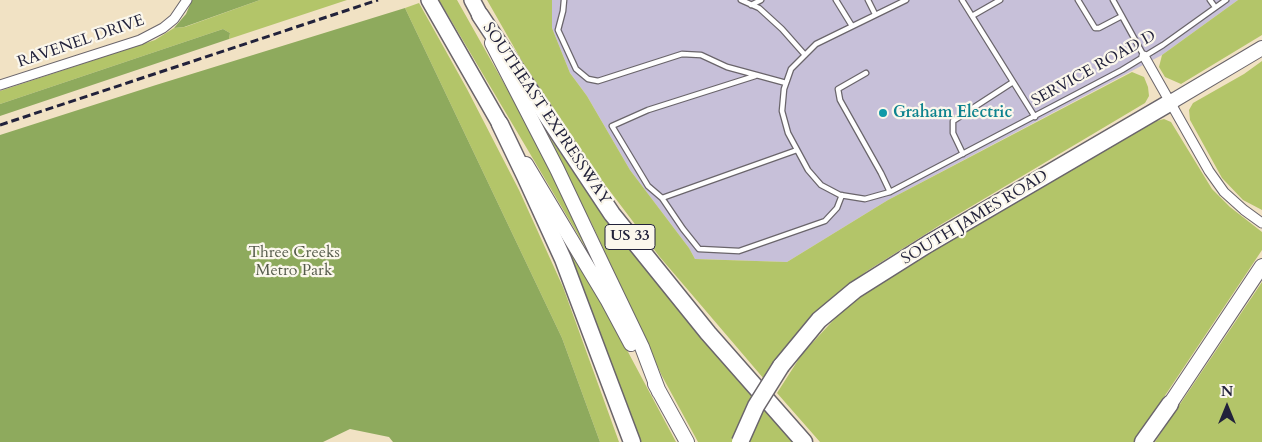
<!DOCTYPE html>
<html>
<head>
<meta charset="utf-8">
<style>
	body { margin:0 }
	#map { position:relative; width:1262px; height:442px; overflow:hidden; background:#f1e2c4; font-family:Cardo,serif }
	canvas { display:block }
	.north { position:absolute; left:1202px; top:382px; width:50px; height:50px; -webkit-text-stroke:4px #fbf7ec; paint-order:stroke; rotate:0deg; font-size:14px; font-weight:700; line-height:20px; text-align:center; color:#22223b }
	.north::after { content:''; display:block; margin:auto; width:18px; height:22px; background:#22223b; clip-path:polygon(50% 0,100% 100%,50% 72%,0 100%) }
</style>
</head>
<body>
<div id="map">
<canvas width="1262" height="442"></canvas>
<div class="north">N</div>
</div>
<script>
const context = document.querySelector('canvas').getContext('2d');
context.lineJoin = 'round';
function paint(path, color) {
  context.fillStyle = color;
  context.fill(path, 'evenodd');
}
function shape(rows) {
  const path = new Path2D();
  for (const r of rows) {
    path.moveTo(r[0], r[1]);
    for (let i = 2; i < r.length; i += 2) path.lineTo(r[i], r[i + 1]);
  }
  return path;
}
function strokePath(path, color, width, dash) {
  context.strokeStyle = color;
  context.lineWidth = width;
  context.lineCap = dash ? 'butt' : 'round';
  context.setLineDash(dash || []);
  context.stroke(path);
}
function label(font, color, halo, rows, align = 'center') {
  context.font = font + ' Cardo,serif';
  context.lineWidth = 4.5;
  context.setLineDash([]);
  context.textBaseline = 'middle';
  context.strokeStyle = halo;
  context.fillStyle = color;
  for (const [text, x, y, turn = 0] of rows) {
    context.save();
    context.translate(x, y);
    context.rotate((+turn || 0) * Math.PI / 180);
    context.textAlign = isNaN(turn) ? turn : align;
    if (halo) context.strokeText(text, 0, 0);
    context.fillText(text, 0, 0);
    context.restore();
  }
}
paint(shape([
	[552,0,1238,0,1162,55,888,200,787,262,695,259,689,248,630,170,587,96,570,73,552,28]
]), '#c7c0d9');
paint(shape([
	[260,0,347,0,229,39,230,33,223,29,0,104,0,91,155,40,174,28,185,27],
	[439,0,457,0,546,158,590,255],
	[487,0,552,0,552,28,570,73,587,96,630,170,689,248,695,259,787,262,888,200,1132,72,1144,77,1148,87,1149,96,1145,103,940,225,867,271,842,290,811,317,785,349,764,379,659,256,600,178,523,63],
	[1238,0,1262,0,1262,35,1181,84,1165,77,1159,67,1162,55],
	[419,3,467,89,519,190,563,287,619,442,600,442,562,338,405,8],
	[1262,61,1262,210,1243,200,1222,178,1190,120,1189,110,1193,103,1244,74],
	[1164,119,1171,122,1212,189,1230,207,1262,232,1262,250,1134,442,820,442,777,393,802,354,841,312,869,290,991,213,1156,121],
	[546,132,589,195,644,266,692,325,793,442,698,442,662,376,591,222,543,134],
	[563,237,603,305,676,442,641,442,561,238],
	[1262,282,1262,442,1155,442,1168,422]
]), '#b3c569');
paint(shape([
	[192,0,260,0,184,27,174,28,186,14],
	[405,8,562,338,600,442,393,442,389,437,350,429,323,442,0,442,0,135,156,85],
	[223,29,230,33,229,39,0,116,0,104]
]), '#8eaa5d');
const service = shape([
	[564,0,563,11,558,30,576,69,588,79,598,81,682,54,701,55,727,67,786,83],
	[741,0,759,8,782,29,805,55],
	[836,0,852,26],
	[868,0,875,14],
	[906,0,816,44,791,69,784,89,782,111,788,133,808,170,821,185,840,195,865,199,890,192,1122,70,1163,45,1226,0],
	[962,0,1035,117],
	[1078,0,1095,28,1099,28,1122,16],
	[1113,0,1144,56],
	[1210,0,1215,7],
	[751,5,761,0],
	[972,16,1000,0],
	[866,73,838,89,840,100,881,173,890,192],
	[797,150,662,198,683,229,699,249,739,251,825,221,837,208,842,195],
	[963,154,953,133,953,121,1013,82],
	[662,198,648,186,612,126,648,110,755,76]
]);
const minor = shape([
	[1144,56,1209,171,1224,192,1244,210,1262,223],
	[0,85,140,40,163,28,174,19,187,0]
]);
const primary = shape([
	[492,43,557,169,604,268,642,347,659,392],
	[1171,102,1262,48],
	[526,164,608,301,631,344],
	[655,384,687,442],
	[1164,413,1262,266]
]);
const trunk = shape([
	[429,0,500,124],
	[472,0,480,15]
]);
const motorway = shape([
	[480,15,612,214,708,333,804,442],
	[500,124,525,176,563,259,632,442],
	[781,366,819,320,855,290,928,244,1171,102],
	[1143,442,1170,404]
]);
strokePath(service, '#6a656b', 7);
strokePath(minor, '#6a656b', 11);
strokePath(primary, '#6a656b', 16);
strokePath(trunk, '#6a656b', 18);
strokePath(motorway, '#6a656b', 19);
strokePath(service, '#fff', 4.5);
strokePath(minor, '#fff', 9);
strokePath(primary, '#fff', 14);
strokePath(trunk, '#fff', 15);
strokePath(motorway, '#fff', 16);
strokePath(shape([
	[0,125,378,0]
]), '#22223b', 3, [8, 4]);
const motorwayBridge = shape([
	[740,442,756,406,781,366]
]);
strokePath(motorwayBridge, '#6a656b', 19, []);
strokePath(motorwayBridge, '#fff', 16);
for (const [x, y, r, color] of [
	[883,113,5,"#0f9aa8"]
]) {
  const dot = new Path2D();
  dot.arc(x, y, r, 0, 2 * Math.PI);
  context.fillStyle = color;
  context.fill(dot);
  strokePath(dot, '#fbf7ec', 2);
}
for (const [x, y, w] of [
	[630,237,50]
]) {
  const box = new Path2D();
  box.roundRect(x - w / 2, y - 12.5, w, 25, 4);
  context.fillStyle = '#fbf7ec';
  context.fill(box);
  strokePath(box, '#22223b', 1);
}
label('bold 15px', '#22223b', null, [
	["US 33",630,237]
]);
label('16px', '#22223b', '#fbf7ec', [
	["RAVENEL DRIVE",81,42,-19],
	["SERVICE ROAD D",1094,69,-29],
	["SOUTHEAST EXPRESSWAY",546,114,56],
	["SOUTH JAMES ROAD",975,218,-31]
]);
label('bold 16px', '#0d838f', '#fbf7ec', [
	["Graham Electric",893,113]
], 'left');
label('16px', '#555b4b', '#fbf7ec', [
	["Three Creeks",294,253],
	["Metro Park",294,271]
]);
</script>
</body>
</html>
